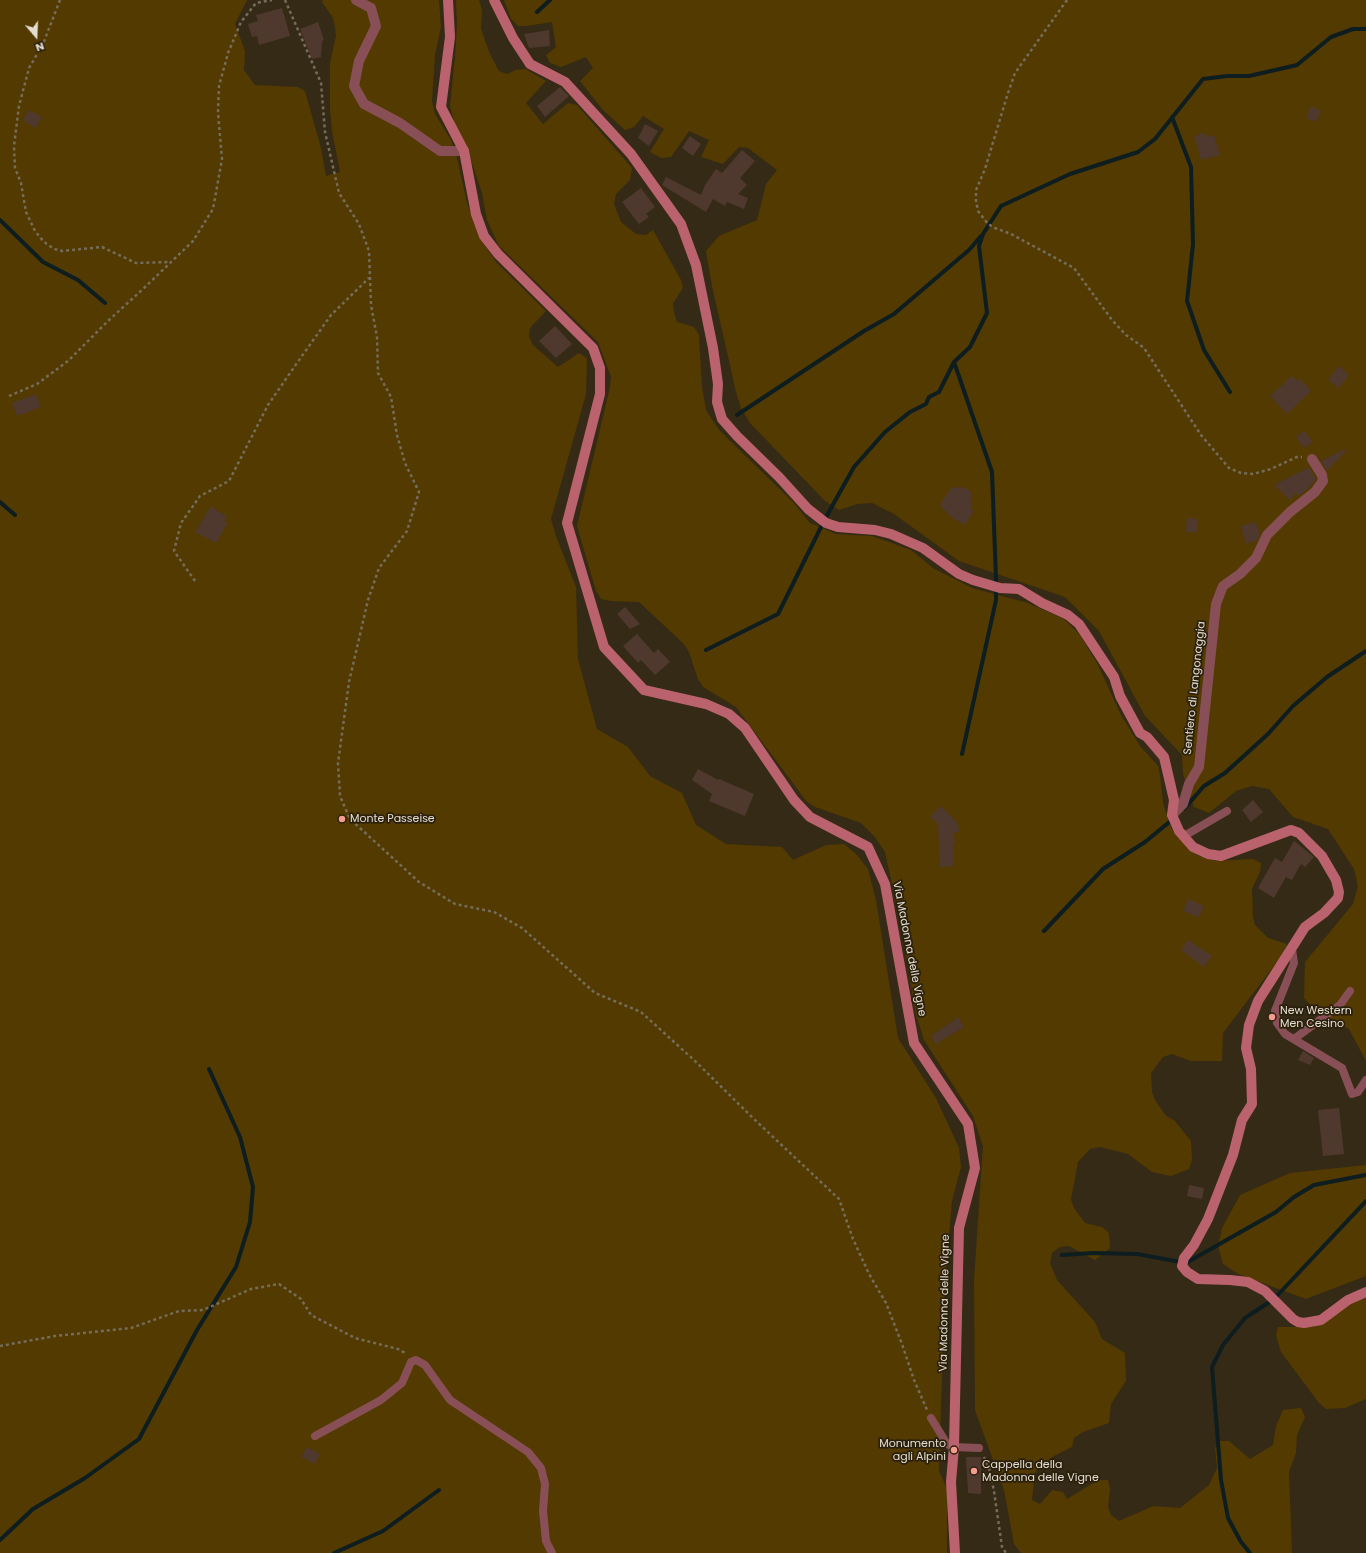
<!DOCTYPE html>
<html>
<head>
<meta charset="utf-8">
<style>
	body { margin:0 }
	#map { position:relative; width:1366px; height:1553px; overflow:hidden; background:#352a15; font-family:Poppins,sans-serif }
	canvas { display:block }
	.north { position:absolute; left:16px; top:16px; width:40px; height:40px; -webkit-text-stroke:3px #2b200c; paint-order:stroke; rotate:161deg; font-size:11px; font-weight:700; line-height:16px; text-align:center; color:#e4ddd1 }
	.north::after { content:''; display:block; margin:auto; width:14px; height:18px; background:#e4ddd1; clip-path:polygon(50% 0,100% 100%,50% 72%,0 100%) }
</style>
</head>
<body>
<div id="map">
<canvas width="1366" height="1553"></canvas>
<div class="north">N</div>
</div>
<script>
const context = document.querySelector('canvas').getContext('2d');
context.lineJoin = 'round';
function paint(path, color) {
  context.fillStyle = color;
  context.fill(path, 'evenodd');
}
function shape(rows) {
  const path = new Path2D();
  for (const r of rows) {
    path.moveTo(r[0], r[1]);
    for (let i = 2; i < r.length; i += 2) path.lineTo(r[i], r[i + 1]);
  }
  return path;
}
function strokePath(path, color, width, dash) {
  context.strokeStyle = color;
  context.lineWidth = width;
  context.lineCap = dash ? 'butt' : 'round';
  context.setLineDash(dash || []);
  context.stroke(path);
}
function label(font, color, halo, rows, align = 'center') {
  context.font = font + ' Poppins,sans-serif';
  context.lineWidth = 3.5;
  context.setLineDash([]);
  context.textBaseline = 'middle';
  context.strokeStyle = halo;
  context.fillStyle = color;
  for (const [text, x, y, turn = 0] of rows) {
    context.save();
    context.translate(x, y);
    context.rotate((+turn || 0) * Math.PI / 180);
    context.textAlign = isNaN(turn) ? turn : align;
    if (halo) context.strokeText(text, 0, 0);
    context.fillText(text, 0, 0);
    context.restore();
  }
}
paint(shape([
	[0,0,247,0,235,24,245,51,244,70,255,85,298,87,305,91,321,148,326,176,340,172,332,131,330,110,330,63,336,36,335,27,333,18,322,2,323,0,439,0,441,27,435,55,432,101,435,114,451,140,457,158,467,203,483,243,497,263,546,311,530,328,529,337,533,345,558,367,579,353,587,358,586,394,551,519,556,536,576,587,578,659,597,729,628,747,650,776,682,793,696,825,726,844,782,847,793,860,826,845,844,844,857,855,868,869,876,900,898,1038,936,1098,959,1148,961,1167,952,1201,945,1282,939,1471,947,1489,947,1553,0,1553],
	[456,0,479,0,482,10,481,29,490,54,499,71,507,74,516,70,525,69,546,81,526,103,543,124,568,103,577,105,632,168,630,180,616,194,614,204,621,222,636,234,646,235,653,230,681,280,683,288,673,303,674,313,677,322,694,327,699,335,702,387,706,410,719,430,794,503,810,523,836,534,872,536,911,550,933,568,972,588,1028,603,1064,619,1080,635,1097,663,1121,715,1140,746,1158,766,1160,775,1163,803,1171,828,1177,836,1197,855,1215,861,1253,859,1261,863,1260,872,1252,889,1253,917,1255,925,1268,938,1287,944,1283,954,1223,1033,1222,1061,1191,1061,1172,1054,1163,1057,1151,1073,1152,1092,1155,1100,1166,1116,1174,1120,1191,1141,1192,1160,1189,1169,1171,1176,1152,1172,1128,1154,1100,1147,1090,1149,1078,1162,1071,1200,1074,1208,1085,1223,1102,1227,1109,1233,1110,1248,1095,1260,1069,1246,1060,1247,1052,1253,1050,1263,1057,1280,1095,1322,1102,1339,1125,1353,1126,1381,1111,1404,1109,1423,1083,1432,1074,1438,1072,1447,1054,1456,1035,1472,1032,1500,1040,1504,1052,1490,1063,1492,1067,1499,1098,1480,1108,1480,1110,1489,1108,1507,1111,1515,1119,1521,1153,1506,1180,1508,1209,1485,1217,1468,1215,1448,1220,1441,1229,1441,1250,1459,1273,1445,1276,1426,1283,1410,1301,1408,1305,1417,1297,1435,1296,1453,1289,1472,1292,1553,1021,1553,1014,1544,1004,1490,975,1410,974,1280,983,1146,973,1116,924,1040,916,1015,900,921,885,852,875,837,861,823,815,807,807,802,736,707,703,687,698,679,689,652,684,644,639,602,611,601,601,599,596,591,577,526,610,387,611,377,598,342,499,246,487,220,482,193,470,157,455,124,450,106,455,57,457,25],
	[504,0,1366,0,1366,1061,1349,1029,1317,1012,1304,998,1305,962,1353,904,1358,886,1354,869,1328,829,1293,817,1269,789,1252,786,1236,791,1209,813,1194,807,1183,774,1182,755,1145,716,1099,631,1065,597,959,561,894,514,872,503,857,504,839,510,825,501,750,423,741,408,736,392,712,286,706,251,719,236,757,220,766,184,777,170,748,148,739,147,723,164,701,157,709,140,689,131,671,157,661,158,650,152,664,129,643,116,634,127,625,130,603,110,580,81,593,68,586,57,561,67,550,63,546,55,556,47,552,22,527,26,518,26,511,19],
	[1366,1165,1366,1276,1306,1299,1238,1274,1223,1264,1218,1246,1222,1228,1240,1195,1290,1173],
	[1366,1298,1366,1399,1345,1408,1326,1409,1319,1403,1281,1352,1276,1335,1278,1327,1313,1327,1354,1302]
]), '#523a00');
strokePath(shape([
	[537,12,550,0],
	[1172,117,1191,167,1193,244,1187,301,1204,350,1230,392],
	[0,220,43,262,78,280,105,303],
	[954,362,992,472,996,579,996,600,962,754],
	[737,415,864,331,894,314,969,250,981,236],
	[0,502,15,515],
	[706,650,778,614,826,517,854,467,885,432,910,412,926,404,929,397,939,392,954,362,970,347,987,313,979,246,983,234,1001,206,1070,174,1138,152,1155,139,1203,79,1227,76,1249,76,1297,65,1331,37,1353,29,1366,29],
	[1184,809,1204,786,1225,773,1268,734,1293,706,1327,677,1366,651],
	[1044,931,1103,869,1145,842,1173,819],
	[1062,1255,1093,1253,1137,1254,1186,1263,1276,1212,1294,1197,1314,1185,1366,1175],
	[0,1540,33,1509,85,1478,139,1439,197,1330,236,1267,250,1222,253,1187,240,1137,209,1069],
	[334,1553,383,1531,439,1490],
	[1250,1553,1241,1542,1228,1518,1221,1480,1212,1367,1223,1345,1245,1318,1274,1299,1366,1201]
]), '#0e1d1f', 4);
paint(shape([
	[282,8,290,36,259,45,257,36,252,37,248,24,258,21,256,15],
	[318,22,324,40,322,41,321,57,312,59,300,29],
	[549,30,550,46,529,48,524,34],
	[560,87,569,96,545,117,537,106],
	[1311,106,1321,111,1316,122,1306,118],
	[29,110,42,117,35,128,23,120],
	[645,124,658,131,649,146,638,138],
	[1205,133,1206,137,1214,135,1220,155,1201,160,1194,136],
	[690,136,701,144,693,156,682,148],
	[742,150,755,161,740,178,747,185,738,194,748,198,744,209,727,202,725,206,713,199,706,212,662,185,666,177,701,195,705,185,716,169,722,173],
	[641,188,655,207,646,214,649,217,639,224,622,202],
	[555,326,572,344,556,358,539,341],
	[1339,366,1349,375,1338,388,1328,379],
	[1292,376,1298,381,1300,379,1311,391,1287,414,1270,396],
	[36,394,41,407,17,416,12,403],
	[1304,431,1313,442,1304,448,1296,437],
	[1345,449,1346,451,1327,471,1321,461],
	[1309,467,1316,479,1310,487,1299,496,1296,493,1290,500,1274,485],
	[962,487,971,491,971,509,974,511,965,525,952,518,940,505,951,488],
	[211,506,227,517,224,521,228,523,216,543,195,532],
	[1187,518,1198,519,1198,532,1186,532],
	[1256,522,1260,535,1257,540,1246,544,1241,526],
	[625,607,640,624,630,629,617,614],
	[637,634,654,653,658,649,670,662,655,675,641,660,638,663,623,646],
	[698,769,718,780,719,779,754,794,745,816,709,801,712,794,692,780],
	[1253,800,1263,812,1251,822,1242,810],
	[941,806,958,823,959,832,953,833,955,843,953,844,954,866,940,867,938,824,930,817],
	[1294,841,1314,857,1305,867,1301,864,1292,880,1286,877,1274,898,1258,888,1275,858,1282,862],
	[1188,899,1204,906,1199,917,1183,911],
	[1188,940,1212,956,1204,967,1181,950],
	[958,1017,964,1027,936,1044,931,1036],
	[1303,1051,1314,1058,1310,1065,1298,1060],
	[1339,1108,1344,1154,1323,1156,1318,1110],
	[1189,1185,1204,1188,1202,1199,1187,1196],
	[307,1447,320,1454,315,1464,301,1457],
	[966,1457,981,1457,981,1494,968,1493]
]), '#4f392e');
strokePath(shape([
	[60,0,43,44,29,68,19,106,14,146,15,168,21,183,26,212,35,231,44,242,54,249,62,251,102,247,136,263,171,262],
	[285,0,321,83,325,132,339,193,359,224,369,251,371,305,377,337,378,373,391,397,397,435,405,463,419,492,407,531,379,568,368,600,349,682,338,763,340,796,350,819,419,882,455,904,494,912,522,928,595,993,641,1012,694,1060,754,1119,839,1199,853,1239,869,1274,886,1303,902,1344,914,1380,927,1410],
	[1067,0,1015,73,1007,96,985,169,976,190,976,201,978,211,988,224,995,228,1011,234,1074,268,1112,320,1126,335,1144,348,1201,435,1229,468,1241,473,1253,474,1271,469,1297,457,1302,457],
	[9,396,37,384,68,361,108,321,144,288,193,241,213,209,222,159,218,113,219,86,228,53,241,22,256,3,272,0],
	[195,581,174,551,181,523,200,496,229,481,268,405,297,363,331,315,369,278],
	[0,1346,55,1336,131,1328,179,1311,203,1310,251,1289,279,1284,301,1299,311,1315,355,1338,398,1349,405,1353],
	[984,1457,989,1468,994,1491,1002,1547,1006,1553]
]), '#766c5b', 2.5, [3, 3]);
strokePath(shape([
	[1184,836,1227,811],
	[1292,949,1294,963,1275,1011,1277,1023,1285,1034,1342,1068,1352,1094,1358,1092,1366,1080],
	[1294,1039,1340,1005,1350,991],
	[931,1418,947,1444,954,1447,979,1448],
	[315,1436,381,1400,402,1383,411,1362,416,1360,425,1365,450,1400,528,1452,541,1468,545,1484,543,1511,546,1541,552,1553]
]), '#885056', 8);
strokePath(shape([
	[356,0,371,8,376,26,359,61,354,86,364,104,400,123,440,151,464,151],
	[1172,815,1183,804,1189,784,1199,767,1216,604,1221,591,1223,586,1240,574,1256,558,1267,535,1290,512,1315,492,1323,481,1322,475,1312,459]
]), '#885056', 10);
strokePath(shape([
	[448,0,450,37,441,107,464,151,476,214,484,236,498,254,593,348,600,368,600,394,567,523,604,647,644,690,706,704,729,714,745,728,794,800,810,817,868,847,885,884,914,1043,968,1124,975,1168,959,1228,954,1447,951,1482,955,1553],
	[494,0,513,38,530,64,565,82,631,154,681,224,696,265,713,348,718,384,717,402,722,419,737,436,779,477,808,509,826,523,838,527,875,530,891,534,923,548,959,574,973,580,1000,588,1019,589,1042,603,1068,615,1079,624,1114,677,1120,696,1140,733,1147,737,1164,757,1174,800,1172,815,1179,831,1193,847,1208,854,1221,856,1291,830,1299,833,1322,856,1336,880,1339,892,1338,898,1324,913,1305,927,1258,1001,1249,1025,1246,1048,1251,1069,1252,1104,1242,1120,1233,1155,1208,1219,1194,1245,1184,1258,1182,1266,1187,1272,1198,1279,1230,1280,1248,1282,1265,1291,1293,1319,1298,1322,1304,1323,1321,1320,1348,1300,1366,1292]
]), '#ba636e', 10);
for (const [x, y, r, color] of [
	[342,819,4,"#f59c90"],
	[1272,1017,4,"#f59c90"],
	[954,1450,4,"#f59c90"],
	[974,1471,4,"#f59c90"]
]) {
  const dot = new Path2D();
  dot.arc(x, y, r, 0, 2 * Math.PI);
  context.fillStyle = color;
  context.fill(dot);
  strokePath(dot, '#2b200c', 1.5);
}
label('11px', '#e4ddd1', '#2b200c', [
	["Sentiero di Langonaggia",1195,688,-84],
	["Via Madonna delle Vigne",909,949,79],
	["Via Madonna delle Vigne",945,1303,-89]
]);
label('11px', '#e4ddd1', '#2b200c', [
	["Monte Passeise",350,819],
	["New Western",1280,1011],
	["Men Cesino",1280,1024],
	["Monumento",946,1444,"right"],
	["agli Alpini",946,1457,"right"],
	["Cappella della",982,1465],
	["Madonna delle Vigne",982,1478]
], 'left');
</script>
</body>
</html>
